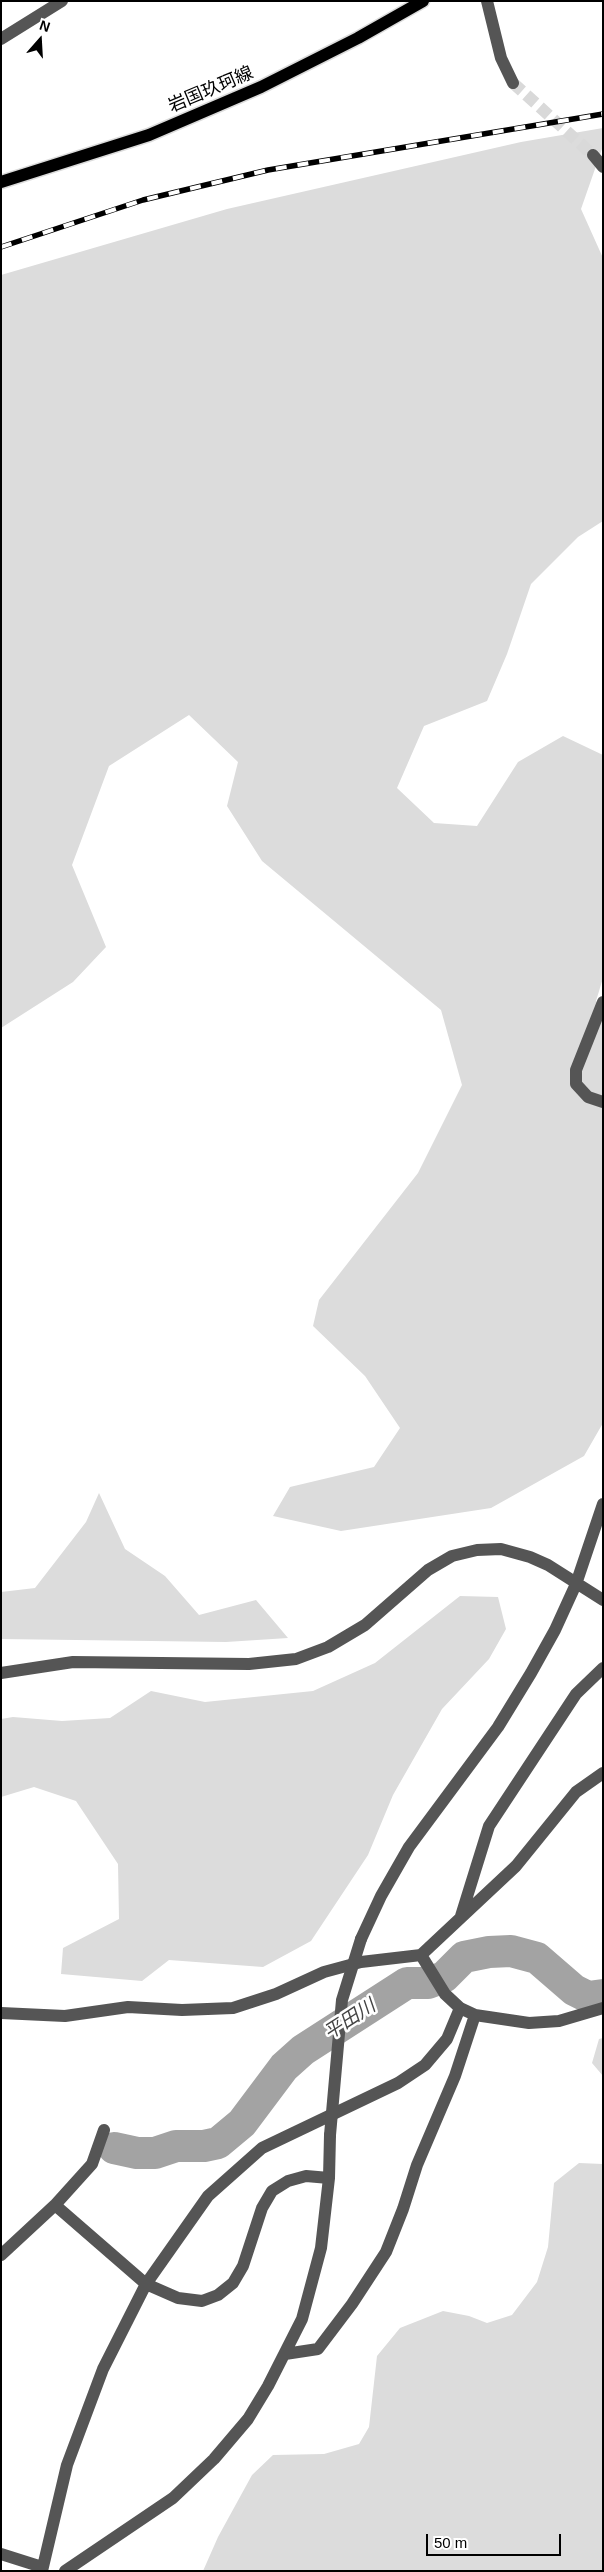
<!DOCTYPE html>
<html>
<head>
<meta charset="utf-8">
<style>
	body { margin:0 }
	#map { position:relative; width:604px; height:2572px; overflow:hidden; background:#fff; font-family:Helvetica,sans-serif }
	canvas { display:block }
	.frame { position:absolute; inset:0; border:2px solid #000; pointer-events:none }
	.north { position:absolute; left:15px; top:15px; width:50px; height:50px; -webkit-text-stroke:4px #fff; paint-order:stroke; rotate:19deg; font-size:14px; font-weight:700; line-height:20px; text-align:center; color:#000 }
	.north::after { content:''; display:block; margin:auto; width:18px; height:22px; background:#000; clip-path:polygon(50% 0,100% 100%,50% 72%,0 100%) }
	.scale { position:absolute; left:426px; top:2534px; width:135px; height:22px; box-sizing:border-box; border:2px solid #000; border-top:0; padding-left:6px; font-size:15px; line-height:18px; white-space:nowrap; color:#000; -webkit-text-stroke:4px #fff; paint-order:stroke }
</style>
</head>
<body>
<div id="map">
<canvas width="604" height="2572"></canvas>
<div class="frame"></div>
<div class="north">N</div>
<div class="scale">50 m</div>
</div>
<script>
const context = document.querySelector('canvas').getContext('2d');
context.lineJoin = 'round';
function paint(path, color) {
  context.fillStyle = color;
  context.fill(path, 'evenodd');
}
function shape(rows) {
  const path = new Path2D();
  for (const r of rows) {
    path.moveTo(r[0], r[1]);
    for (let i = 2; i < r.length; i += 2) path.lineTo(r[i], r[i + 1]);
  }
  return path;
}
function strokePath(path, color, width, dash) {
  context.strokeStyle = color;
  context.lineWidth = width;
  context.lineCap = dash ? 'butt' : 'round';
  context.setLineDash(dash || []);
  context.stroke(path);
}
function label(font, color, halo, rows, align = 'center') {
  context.font = font + ' Helvetica,"Noto Sans JP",sans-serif';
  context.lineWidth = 5;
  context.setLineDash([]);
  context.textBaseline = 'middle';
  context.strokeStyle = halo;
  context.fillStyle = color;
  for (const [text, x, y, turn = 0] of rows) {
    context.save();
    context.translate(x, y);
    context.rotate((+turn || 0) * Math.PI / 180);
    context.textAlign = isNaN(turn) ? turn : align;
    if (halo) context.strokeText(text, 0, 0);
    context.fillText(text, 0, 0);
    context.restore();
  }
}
paint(shape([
	[603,128,603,146,581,209,603,258,603,521,578,537,531,584,507,654,487,701,424,726,397,788,434,823,477,826,518,762,563,736,603,755,603,978,596,1001,603,1009,603,1423,584,1456,491,1508,341,1531,273,1516,290,1487,374,1467,400,1428,365,1376,313,1326,319,1300,418,1173,462,1085,441,1010,262,861,227,806,238,762,189,715,109,766,72,865,106,947,73,982,1,1028,1,275,227,209,521,142],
	[99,1493,125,1549,165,1576,199,1615,256,1600,288,1638,226,1642,1,1639,1,1592,35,1588,86,1522],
	[460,1596,498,1597,506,1629,489,1659,442,1709,393,1795,368,1855,311,1941,263,1967,169,1960,142,1981,61,1974,63,1948,119,1919,118,1864,76,1801,34,1787,1,1797,1,1719,13,1717,62,1721,110,1718,151,1691,205,1702,313,1691,375,1663],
	[603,2038,603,2076,592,2063,599,2039],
	[579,2163,603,2164,603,2571,203,2571,218,2537,252,2475,273,2455,324,2454,359,2444,369,2427,377,2356,400,2328,443,2311,469,2316,487,2323,512,2315,537,2282,548,2247,554,2183]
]), '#dcdcdc');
strokePath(shape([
	[114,2148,137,2153,155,2153,176,2146,204,2146,218,2143,242,2123,284,2067,303,2050,407,1983,428,1983,444,1977,464,1957,489,1952,511,1951,537,1958,574,1990,588,1997,603,1995]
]), '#a3a3a3', 32);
strokePath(shape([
	[513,83,593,155]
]), '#d9d9d9', 12, [12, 6]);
const major = shape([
	[1,182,149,135,261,87,358,38,423,1]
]);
strokePath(major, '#dbdbdb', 15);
strokePath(shape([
	[487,1,501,58,513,83],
	[1,39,62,1],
	[593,155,603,167],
	[603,1002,576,1070,576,1084,588,1097,603,1102],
	[1,1673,73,1662,249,1664,296,1659,328,1647,365,1625,428,1570,452,1556,477,1550,501,1549,530,1557,548,1565,603,1600],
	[461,1916,489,1826,576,1694,603,1668],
	[361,1939,381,1896,409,1847,498,1727,531,1673,555,1630,576,1584,603,1504],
	[421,1955,445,1994,460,2008,475,2015,529,2023,559,2021,603,2008],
	[1,2013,65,2016,128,2007,182,2010,233,2008,276,1994,324,1972,361,1962,421,1955,516,1866,576,1792,603,1773],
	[55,2205,92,2164,104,2130],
	[1,2255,55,2205,146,2284,178,2298,202,2301,218,2295,233,2283,243,2266,262,2208,272,2191,288,2181,306,2176,329,2178],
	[285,2354,318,2349,352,2304,386,2252,403,2209,417,2165,455,2076,475,2015],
	[1,2554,42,2567],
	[42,2571,67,2465,103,2369,146,2284,208,2196,262,2148,398,2083,425,2065,447,2039,460,2008],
	[65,2571,173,2498,214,2459,248,2419,268,2386,302,2319,321,2248,329,2178,330,2135]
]), '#555', 12);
strokePath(major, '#000', 12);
const rail = shape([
	[1,247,143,200,268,170,603,114]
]);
strokePath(rail, '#000', 5.5);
strokePath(rail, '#fff', 4, [11]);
strokePath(shape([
	[330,2135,342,2000,361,1939]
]), '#555', 12);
label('18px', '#000', '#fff', [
	["岩国玖珂線",211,90,-23]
]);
label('italic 19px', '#444', '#fff', [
	["平田川",350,2020,-33]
]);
</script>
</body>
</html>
